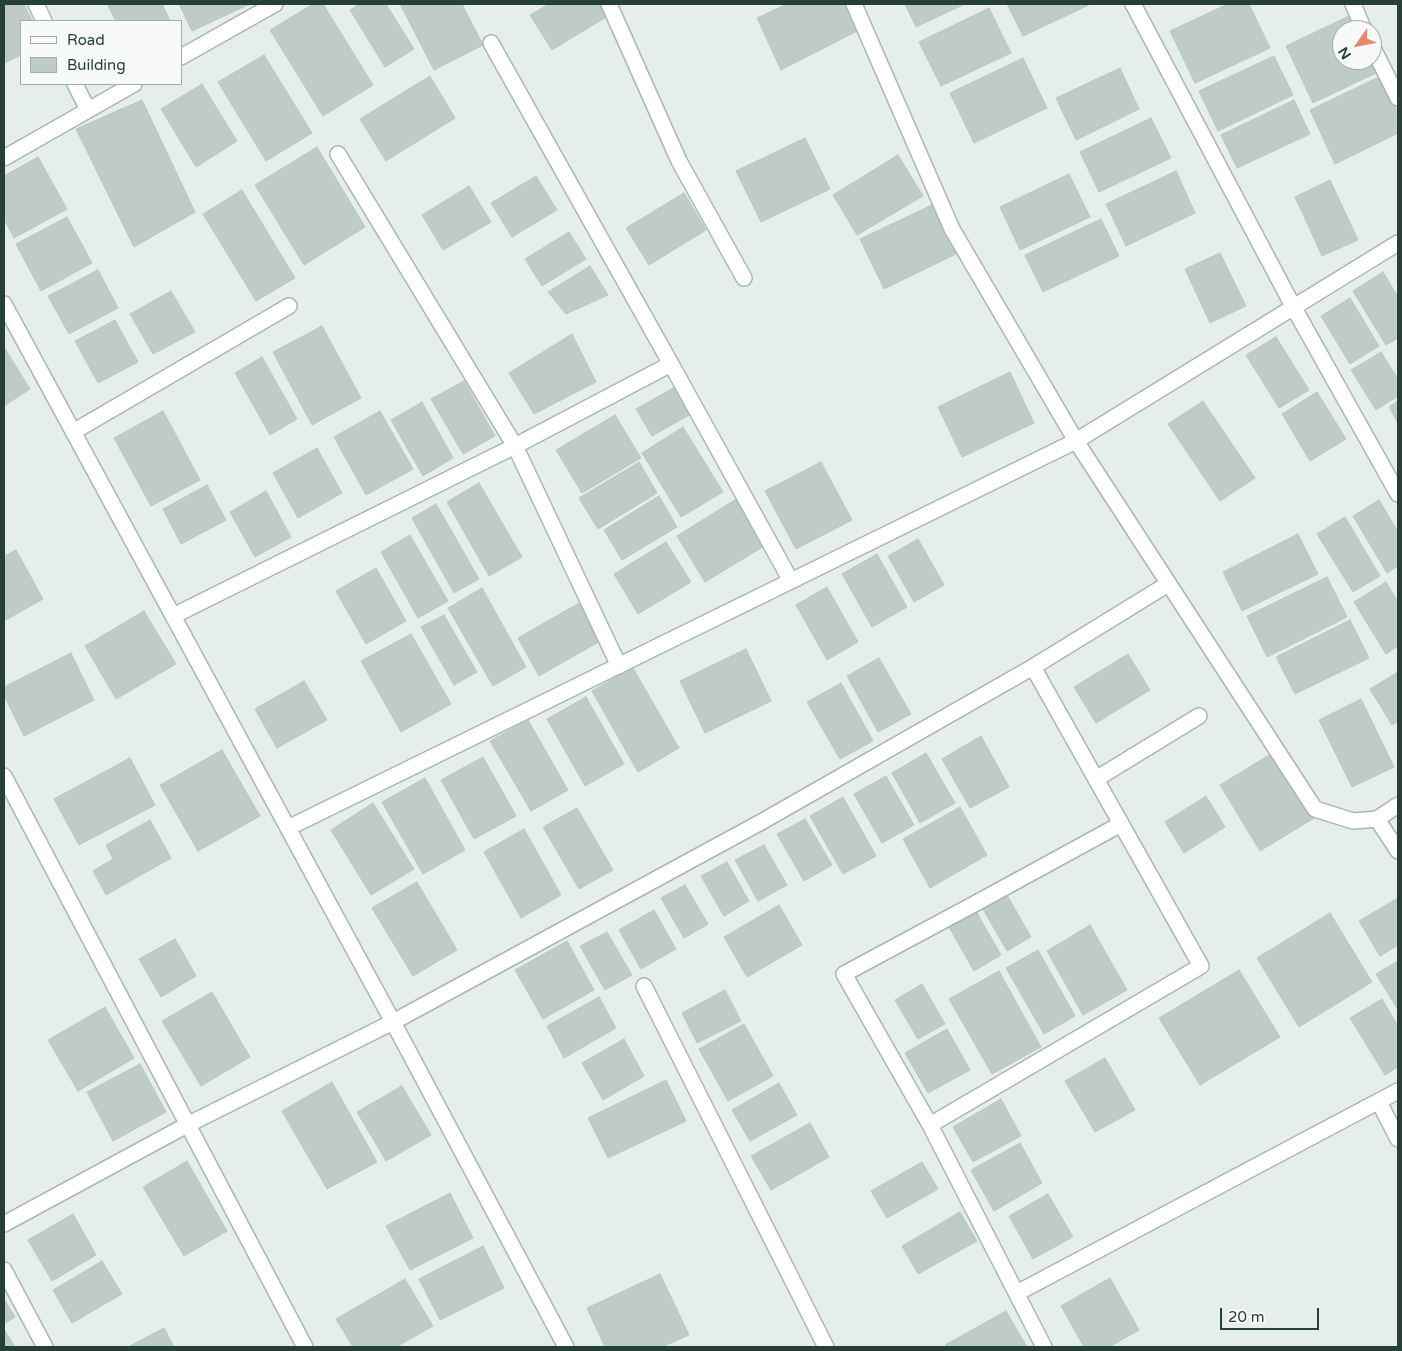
<!DOCTYPE html>
<html>
<head>
<meta charset="utf-8">
<style>
	body { margin:0 }
	#map { position:relative; width:1402px; height:1351px; overflow:hidden; background:#e6eeea; font-family:"Varela Round",sans-serif }
	canvas { display:block }
	.frame { position:absolute; inset:0; border:5px solid #263f37; pointer-events:none }
	.legend { position:absolute; left:20px; top:20px; width:162px; height:65px; box-sizing:border-box; background:#f7faf8; border:1px solid #a3afab; margin:0; padding:6px 9px; list-style:none; font-size:15px; color:#263f37 }
	.legend li { display:flex; align-items:center; gap:10px; height:25px }
	.legend b { width:25px; border:1px solid #a3afab }
	.north { position:absolute; left:1332px; top:20px; width:50px; height:50px; box-sizing:border-box; background:#f7faf8; border:1px solid #a3afab; border-radius:50%; rotate:237deg; font-size:14px; font-weight:700; line-height:20px; text-align:center; color:#263f37 }
	.north::after { content:''; display:block; margin:auto; width:18px; height:22px; background:#e7866b; clip-path:polygon(50% 0,100% 100%,50% 72%,0 100%) }
	.scale { position:absolute; left:1220px; top:1308px; width:99px; height:22px; box-sizing:border-box; border:2px solid #263f37; border-top:0; padding-left:6px; font-size:15px; line-height:18px; white-space:nowrap; color:#263f37; -webkit-text-stroke:4px #f7faf8; paint-order:stroke }
</style>
</head>
<body>
<div id="map">
<canvas width="1402" height="1351"></canvas>
<div class="frame"></div>
<ul class="legend">
<li><b style="height:6px;background:#fff"></b>Road</li>
<li><b style="height:14px;background:#becbc6"></b>Building</li>
</ul>
<div class="north">N</div>
<div class="scale">20 m</div>
</div>
<script>
const context = document.querySelector('canvas').getContext('2d');
context.lineJoin = 'round';
function paint(path, color) {
  context.fillStyle = color;
  context.fill(path, 'evenodd');
}
function shape(rows) {
  const path = new Path2D();
  for (const r of rows) {
    path.moveTo(r[0], r[1]);
    for (let i = 2; i < r.length; i += 2) path.lineTo(r[i], r[i + 1]);
  }
  return path;
}
function strokePath(path, color, width, dash) {
  context.strokeStyle = color;
  context.lineWidth = width;
  context.lineCap = dash ? 'butt' : 'round';
  context.setLineDash(dash || []);
  context.stroke(path);
}
const building = shape([
	[4,4,24,4,32,21,21,21,21,55,4,63,4,4],
	[107,4,162,4,170,21,116,21,107,4],
	[179,4,250,4,192,31,179,4],
	[313,4,323,4,373,85,323,116,270,30,313,4],
	[360,4,386,4,414,49,385,67,350,10,360,4],
	[400,4,462,4,483,45,434,70,400,4],
	[549,4,605,4,611,14,552,50,530,15,549,4],
	[787,4,850,4,861,29,781,70,757,18,787,4],
	[905,4,965,4,916,27,905,4],
	[1007,4,1091,4,1023,36,1007,4],
	[1228,4,1249,4,1270,48,1195,83,1170,31,1228,4],
	[989,8,1011,53,941,86,919,42,989,8],
	[1349,16,1356,30,1342,30,1342,60,1370,60,1376,73,1313,103,1286,46,1349,16],
	[264,55,312,133,266,161,218,82,264,55],
	[1274,56,1293,95,1218,131,1199,91,1274,56],
	[1023,58,1047,108,974,143,950,93,1023,58],
	[1120,68,1139,109,1076,140,1056,98,1120,68],
	[430,76,455,118,386,161,360,119,430,76],
	[1381,76,1398,113,1398,133,1335,164,1310,110,1381,76],
	[202,84,237,141,196,167,161,109,202,84],
	[142,100,195,212,134,247,76,129,142,100],
	[1294,100,1310,134,1237,168,1221,135,1294,100],
	[1151,118,1171,158,1099,192,1080,152,1151,118],
	[805,138,830,189,761,222,736,171,805,138],
	[317,147,365,227,304,265,255,185,317,147],
	[898,155,923,196,857,235,833,195,898,155],
	[38,157,67,209,14,238,4,219,4,176,38,157],
	[1176,171,1195,213,1126,246,1106,204,1176,171],
	[1069,174,1090,217,1020,250,1000,207,1069,174],
	[536,176,557,210,512,237,491,203,536,176],
	[1330,180,1358,240,1322,256,1295,197,1330,180],
	[469,186,491,222,443,250,422,215,469,186],
	[242,190,295,278,256,301,203,214,242,190],
	[684,193,706,230,649,265,626,228,684,193],
	[936,203,960,252,884,289,860,239,936,203],
	[67,217,92,263,41,291,16,244,67,217],
	[1101,219,1119,256,1043,292,1025,255,1101,219],
	[569,232,586,259,542,286,525,259,569,232],
	[1220,253,1246,306,1210,323,1185,269,1220,253],
	[590,266,608,295,566,314,548,292,590,266],
	[98,270,118,308,69,334,48,296,98,270],
	[1383,272,1398,297,1398,338,1386,345,1353,291,1383,272],
	[171,291,195,332,153,354,130,314,171,291],
	[1350,298,1379,346,1350,364,1321,316,1350,298],
	[115,320,138,362,98,383,75,341,115,320],
	[322,326,361,398,312,425,273,352,322,326],
	[572,334,596,382,534,414,509,373,572,334],
	[1276,337,1309,390,1279,408,1246,355,1276,337],
	[4,347,30,389,4,406,4,347],
	[1381,352,1398,379,1398,396,1376,410,1351,370,1381,352],
	[262,357,297,419,270,435,235,373,262,357],
	[1010,372,1034,423,962,457,938,407,1010,372],
	[464,381,495,436,463,454,431,399,464,381],
	[675,387,691,414,652,436,636,409,675,387],
	[1317,392,1346,439,1310,461,1282,414,1317,392],
	[1203,401,1255,478,1220,501,1168,424,1203,401],
	[1398,401,1398,423,1389,407,1398,401],
	[422,402,453,458,423,476,391,420,422,402],
	[163,411,200,480,151,506,114,438,163,411],
	[380,411,413,469,366,495,334,437,380,411],
	[615,415,641,458,582,493,556,450,615,415],
	[683,427,723,492,681,517,642,453,683,427],
	[317,448,342,493,298,518,273,473,317,448],
	[639,462,657,493,598,529,579,498,639,462],
	[821,462,852,520,796,549,765,491,821,462],
	[479,483,522,557,489,576,447,502,479,483],
	[207,485,226,520,181,544,163,509,207,485],
	[266,491,291,537,255,557,230,512,266,491],
	[659,496,677,527,622,560,604,530,659,496],
	[738,498,766,545,705,582,677,536,738,498],
	[1379,500,1398,532,1398,566,1387,573,1353,516,1379,500],
	[436,504,479,579,454,593,412,518,436,504],
	[1345,517,1380,576,1353,592,1317,534,1345,517],
	[1298,534,1318,574,1242,611,1223,572,1298,534],
	[410,535,448,601,418,618,381,552,410,535],
	[918,539,944,585,914,602,888,556,918,539],
	[666,542,691,582,638,614,614,574,666,542],
	[16,550,43,599,4,621,4,556,16,550],
	[877,554,907,607,872,627,842,574,877,554],
	[376,568,406,621,366,644,336,591,376,568],
	[1327,577,1347,617,1267,657,1247,616,1327,577],
	[1386,582,1398,602,1398,646,1386,654,1354,602,1386,582],
	[827,587,858,642,827,660,796,605,827,587],
	[482,588,526,667,493,686,448,608,482,588],
	[581,602,602,640,539,676,518,638,581,602],
	[144,611,176,664,116,699,85,646,144,611],
	[444,615,477,672,454,685,421,627,444,615],
	[1350,620,1369,658,1295,694,1276,657,1350,620],
	[411,634,451,704,401,732,361,661,411,634],
	[746,649,771,701,705,733,680,681,746,649],
	[71,653,94,700,24,736,4,695,4,687,71,653],
	[1128,654,1150,690,1096,723,1074,687,1128,654],
	[879,658,911,714,878,732,847,676,879,658],
	[633,668,679,748,638,772,592,691,633,668],
	[1398,672,1398,721,1392,725,1370,689,1398,672],
	[304,681,327,720,277,748,255,709,304,681],
	[841,683,873,741,840,759,807,702,841,683],
	[586,697,624,764,585,786,547,719,586,697],
	[1361,699,1394,767,1352,787,1319,720,1361,699],
	[528,720,568,790,531,811,490,741,528,720],
	[981,736,1009,787,970,808,942,759,981,736],
	[222,750,260,816,198,851,160,785,222,750],
	[1274,752,1314,818,1260,851,1220,785,1274,752],
	[926,753,955,803,920,823,892,773,926,753],
	[483,757,516,816,474,839,441,780,483,757],
	[130,758,155,805,79,845,54,799,130,758],
	[886,776,914,825,882,843,854,794,886,776],
	[425,778,465,850,423,874,382,802,425,778],
	[1206,796,1225,827,1184,853,1165,822,1206,796],
	[843,797,876,856,843,874,810,816,843,797],
	[373,803,414,869,371,895,331,830,373,803],
	[960,807,987,855,930,888,903,839,960,807],
	[577,808,613,870,579,889,543,827,577,808],
	[805,819,832,865,804,881,777,834,805,819],
	[150,820,171,858,106,895,93,871,113,859,106,845,150,820],
	[524,829,561,895,521,918,484,852,524,829],
	[764,845,787,885,758,901,735,860,764,845],
	[727,862,749,901,724,916,701,876,727,862],
	[417,882,457,950,413,976,372,908,417,882],
	[685,885,708,924,684,938,661,898,685,885],
	[1004,890,1031,937,1007,951,980,904,1004,890],
	[1398,898,1398,945,1380,956,1359,921,1398,898],
	[779,905,802,945,747,977,724,937,779,905],
	[973,906,1001,955,974,971,946,922,973,906],
	[654,910,676,949,641,969,619,930,654,910],
	[1330,913,1372,982,1299,1027,1257,958,1330,913],
	[1090,925,1127,990,1083,1015,1047,951,1090,925],
	[607,932,632,975,605,990,580,946,607,932],
	[175,939,196,976,161,997,139,959,175,939],
	[567,941,594,990,543,1019,515,970,567,941],
	[1038,950,1075,1016,1044,1034,1006,968,1038,950],
	[1398,961,1398,1010,1376,974,1398,961],
	[1239,970,1280,1037,1200,1085,1159,1018,1239,970],
	[999,971,1041,1047,992,1074,949,999,999,971],
	[922,984,945,1024,918,1039,895,1000,922,984],
	[725,990,741,1021,697,1043,682,1013,725,990],
	[212,992,250,1057,201,1086,162,1021,212,992],
	[599,997,616,1028,564,1058,547,1026,599,997],
	[1382,999,1398,1026,1398,1067,1385,1075,1350,1018,1382,999],
	[105,1007,134,1058,78,1091,48,1040,105,1007],
	[744,1024,773,1076,728,1101,699,1049,744,1024],
	[947,1029,970,1070,928,1093,905,1053,947,1029],
	[624,1039,644,1076,603,1100,582,1063,624,1039],
	[1105,1058,1135,1110,1095,1132,1065,1081,1105,1058],
	[140,1064,166,1112,113,1141,87,1092,140,1064],
	[666,1080,686,1121,608,1158,588,1118,666,1080],
	[332,1082,377,1162,327,1189,282,1111,332,1082],
	[779,1083,797,1115,750,1141,732,1110,779,1083],
	[402,1086,431,1135,386,1161,357,1112,402,1086],
	[1001,1099,1021,1136,973,1162,953,1127,1001,1099],
	[810,1123,829,1157,771,1190,751,1156,810,1123],
	[1020,1143,1042,1183,994,1211,971,1170,1020,1143],
	[187,1161,227,1231,184,1256,143,1187,187,1161],
	[922,1162,938,1189,887,1218,871,1191,922,1162],
	[450,1193,473,1238,410,1270,386,1226,450,1193],
	[1048,1194,1073,1237,1033,1259,1009,1216,1048,1194],
	[960,1212,977,1241,918,1274,902,1246,960,1212],
	[73,1214,96,1255,52,1281,28,1240,73,1214],
	[483,1246,504,1288,440,1320,419,1279,483,1246],
	[102,1261,122,1294,72,1323,53,1290,102,1261],
	[660,1274,689,1335,662,1347,605,1347,587,1308,660,1274],
	[1110,1278,1139,1330,1109,1347,1084,1347,1061,1306,1110,1278],
	[405,1279,433,1326,396,1347,353,1347,336,1319,405,1279],
	[4,1299,15,1317,4,1324,4,1299],
	[1006,1311,1027,1347,947,1347,945,1345,1006,1311],
	[164,1328,174,1347,128,1347,164,1328],
	[5,1331,15,1347,4,1347,5,1331]
]);
paint(building, '#becbc6');
strokePath(building, '#b9c7c1', 1);
const lane = shape([
	[1096,779,1199,716],
	[978,902,1121,824]
]);
const street = shape([
	[36,4,44,21],
	[609,4,679,161,744,278],
	[854,4,952,229,1076,441,1315,809,1353,821,1377,819,1398,851],
	[1133,4,1294,308,1398,494],
	[1353,4,1364,30],
	[1372,46,1398,98],
	[181,57,275,4],
	[75,84,88,110],
	[338,154,515,446,619,666],
	[4,158,134,84],
	[4,304,393,1022,566,1347],
	[671,364,791,581],
	[73,432,289,306],
	[173,616,515,446,671,364,491,43],
	[4,776,305,1347],
	[1377,819,1398,805],
	[288,828,1076,441,1398,243],
	[978,902,844,974,930,1125,1044,1347],
	[644,986,826,1347],
	[1379,1102,1398,1139],
	[930,1125,1201,966,1033,667],
	[4,1224,187,1125,393,1022,763,821,1033,667,1168,584],
	[4,1270,45,1347],
	[1017,1293,1398,1091]
]);
strokePath(lane, '#a9b6b1', 18);
strokePath(street, '#a9b6b1', 18);
strokePath(lane, '#fff', 15);
strokePath(street, '#fff', 15);
</script>
</body>
</html>
